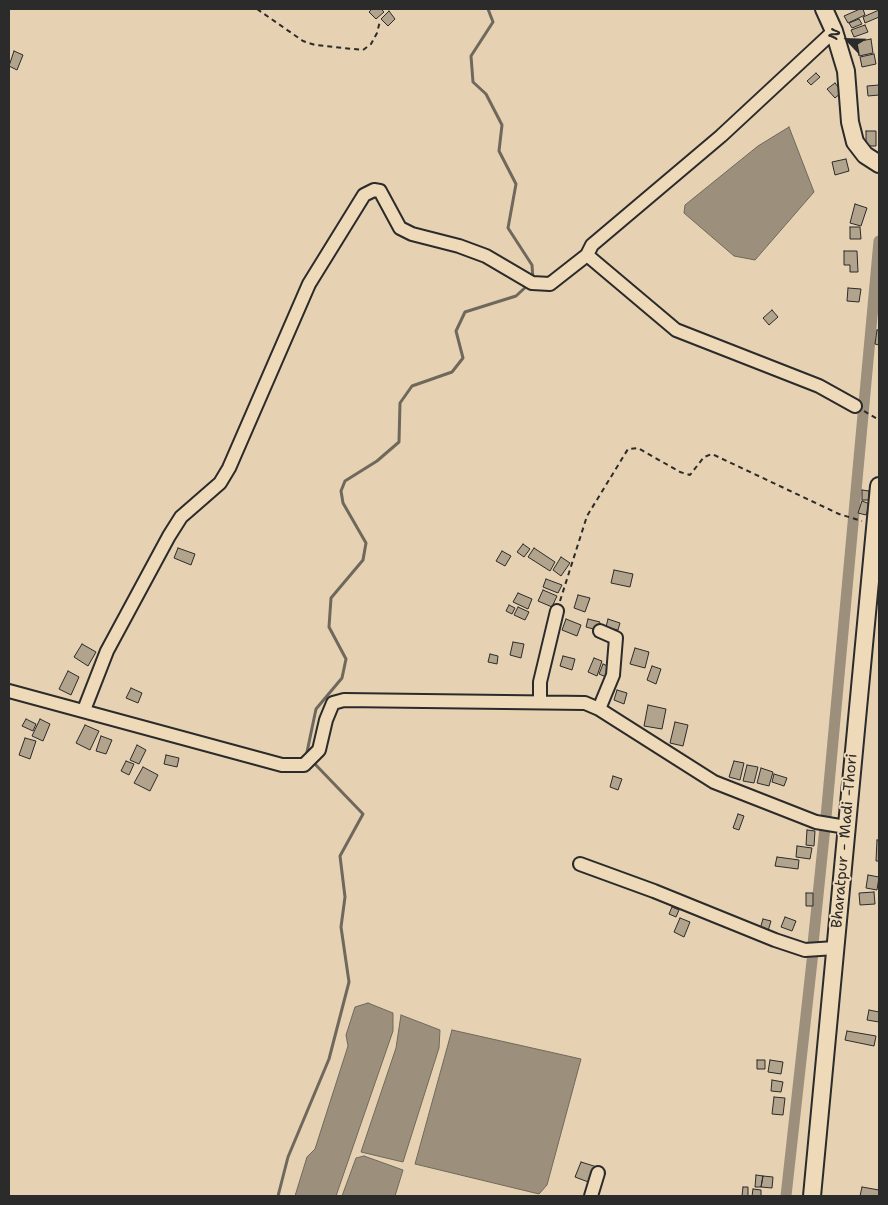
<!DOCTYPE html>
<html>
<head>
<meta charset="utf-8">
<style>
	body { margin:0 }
	#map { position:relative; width:888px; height:1205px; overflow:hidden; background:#e6d2b2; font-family:"Shantell Sans",sans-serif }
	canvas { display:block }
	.frame { position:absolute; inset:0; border:10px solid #2b2b2b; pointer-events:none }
	.north { position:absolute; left:823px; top:15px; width:50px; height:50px; -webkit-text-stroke:4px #eed9b8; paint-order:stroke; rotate:294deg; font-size:14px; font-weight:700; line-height:20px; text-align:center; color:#2b2b2b }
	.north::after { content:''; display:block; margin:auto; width:18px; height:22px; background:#2b2b2b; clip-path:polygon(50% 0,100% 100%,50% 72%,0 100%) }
</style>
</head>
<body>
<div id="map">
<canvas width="888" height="1205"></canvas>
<div class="frame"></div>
<div class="north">N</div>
</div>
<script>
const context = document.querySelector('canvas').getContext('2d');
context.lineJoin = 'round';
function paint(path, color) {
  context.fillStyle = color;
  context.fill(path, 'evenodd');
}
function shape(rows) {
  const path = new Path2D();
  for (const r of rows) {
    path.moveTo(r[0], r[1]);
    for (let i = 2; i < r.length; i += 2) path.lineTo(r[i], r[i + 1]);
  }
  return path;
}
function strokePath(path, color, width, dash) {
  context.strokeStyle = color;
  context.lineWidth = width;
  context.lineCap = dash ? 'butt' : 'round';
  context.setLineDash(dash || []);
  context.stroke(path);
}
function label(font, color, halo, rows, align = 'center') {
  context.font = font + ' "Shantell Sans",sans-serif';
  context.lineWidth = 4;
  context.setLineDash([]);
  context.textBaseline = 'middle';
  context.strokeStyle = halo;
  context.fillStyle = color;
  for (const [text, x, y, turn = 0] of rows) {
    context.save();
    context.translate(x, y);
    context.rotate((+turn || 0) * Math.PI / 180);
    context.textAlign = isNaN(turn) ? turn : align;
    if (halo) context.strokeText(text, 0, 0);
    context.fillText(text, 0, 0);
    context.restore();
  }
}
const water = shape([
	[789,127,814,192,755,260,734,256,684,213,685,205,758,146,789,127],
	[368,1003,393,1013,393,1031,336,1196,295,1196,307,1157,315,1149,348,1046,346,1035,355,1007,368,1003],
	[401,1015,440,1030,439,1048,403,1162,361,1152,396,1048,401,1015],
	[452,1030,581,1059,547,1185,539,1194,415,1164,452,1030],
	[364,1156,403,1170,395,1196,342,1196,356,1158,364,1156]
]);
paint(water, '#9c907d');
strokePath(water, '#6f685c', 1);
strokePath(shape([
	[488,9,493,22,471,56,473,82,486,94,502,125,499,151,516,184,508,228,532,265,533,279],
	[310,756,307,752,316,709,342,678,346,659,329,627,331,598,363,560,366,543,343,503,341,491,345,481,377,461,399,442,400,403,412,386,452,372,463,358,456,331,465,312,516,296,529,284],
	[278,1196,288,1157,329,1059,349,982,341,927,345,897,340,856,363,814,313,762]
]), '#6f685c', 3);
strokePath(shape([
	[826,817,879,241],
	[813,944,825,827],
	[786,1196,813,952]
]), '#9c907d', 11);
const building = shape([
	[372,9,381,9,384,12,376,19,369,12,372,9],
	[860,9,863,9,865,15,848,23,844,16,860,9],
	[879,10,879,17,865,23,863,17,879,10],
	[389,11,395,19,388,26,381,19,389,11],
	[859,19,862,24,852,28,849,23,859,19],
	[865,25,868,32,854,37,851,30,865,25],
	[871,39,873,53,859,56,856,42,871,39],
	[14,51,23,55,17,70,9,66,14,51],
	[874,54,876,64,862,67,860,57,874,54],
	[816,73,820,77,811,85,807,81,816,73],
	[835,83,842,92,835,98,827,89,835,83],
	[879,85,879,95,868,96,867,86,879,85],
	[866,131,876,131,876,146,866,146,866,131],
	[846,159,849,171,835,175,832,162,846,159],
	[855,204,867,208,861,226,850,223,855,204],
	[850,227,860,227,861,239,850,239,850,227],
	[844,251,857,251,858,272,850,272,850,265,844,265,844,251],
	[848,288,861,289,859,302,847,301,848,288],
	[772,310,778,317,769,325,763,318,772,310],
	[877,330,879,330,879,345,875,344,877,330],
	[862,490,869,491,869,500,862,500,862,490],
	[862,501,870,504,866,515,858,513,862,501],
	[523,544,530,549,524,557,517,552,523,544],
	[178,548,195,554,191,565,174,558,178,548],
	[534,548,555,562,550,571,528,557,534,548],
	[502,551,511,556,505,566,496,561,502,551],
	[561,557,570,563,561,576,553,570,561,557],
	[614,570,633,574,630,587,611,583,614,570],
	[546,579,562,585,558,593,543,587,546,579],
	[543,590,557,596,552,607,538,601,543,590],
	[518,593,532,599,528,609,513,602,518,593],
	[578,595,590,598,585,612,574,608,578,595],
	[509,605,515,608,512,614,506,611,509,605],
	[518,607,529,612,525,620,514,615,518,607],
	[566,619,581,625,577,636,562,630,566,619],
	[588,619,600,622,597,630,586,627,588,619],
	[608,619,620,623,618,630,606,627,608,619],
	[513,642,524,644,521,658,510,655,513,642],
	[82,644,96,652,88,666,74,657,82,644],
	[635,648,649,652,645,668,630,664,635,648],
	[490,654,498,656,497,664,488,662,490,654],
	[563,656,575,659,572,670,560,666,563,656],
	[594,658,602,661,597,676,588,672,594,658],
	[603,664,610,667,606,677,599,674,603,664],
	[652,666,661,669,656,684,647,680,652,666],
	[68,671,79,677,71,695,59,689,68,671],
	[131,688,142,693,138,703,126,698,131,688],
	[617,690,627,693,624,704,614,700,617,690],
	[648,705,666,709,662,729,644,726,648,705],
	[26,719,36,724,33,731,22,726,26,719],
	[40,719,50,724,43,741,32,736,40,719],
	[675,722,688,725,683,746,670,743,675,722],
	[85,725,99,731,90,750,76,743,85,725],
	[101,736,112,740,106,754,96,751,101,736],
	[25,738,36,741,30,759,19,755,25,738],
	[137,745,146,750,139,764,130,760,137,745],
	[166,755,179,758,177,767,164,764,166,755],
	[126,761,134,764,129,775,121,771,126,761],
	[734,761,744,763,740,780,729,777,734,761],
	[747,765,758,767,754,783,743,781,747,765],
	[143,767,158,775,150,791,134,783,143,767],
	[761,768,773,772,769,786,757,783,761,768],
	[774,774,787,778,784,786,772,782,774,774],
	[613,776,622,779,618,790,610,787,613,776],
	[738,814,744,816,739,830,733,828,738,814],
	[807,830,815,831,814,846,806,845,807,830],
	[877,840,879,840,879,861,876,861,877,840],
	[797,846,812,848,810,859,796,857,797,846],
	[777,857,799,860,798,869,775,866,777,857],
	[868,875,879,877,877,890,866,888,868,875],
	[874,892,875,904,860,905,859,893,874,892],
	[806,893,813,893,813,906,806,906,806,893],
	[672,907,679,910,676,917,669,914,672,907],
	[785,917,796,921,792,931,781,927,785,917],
	[680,918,690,922,684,937,674,932,680,918],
	[763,919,771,921,768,931,760,929,763,919],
	[869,1010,879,1012,879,1022,867,1020,869,1010],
	[847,1031,876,1036,874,1046,845,1040,847,1031],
	[757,1060,765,1060,765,1069,757,1069,757,1060],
	[770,1060,783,1062,781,1074,768,1072,770,1060],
	[772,1080,783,1082,781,1092,771,1091,772,1080],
	[774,1097,785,1098,783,1115,772,1114,774,1097],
	[581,1162,597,1167,591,1183,575,1177,581,1162],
	[756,1175,763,1176,761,1187,755,1187,756,1175],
	[763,1176,773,1177,772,1188,761,1187,763,1176],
	[743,1187,748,1187,748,1196,742,1196,743,1187],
	[862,1187,879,1190,879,1196,860,1196,862,1187],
	[753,1189,761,1190,761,1196,752,1196,753,1189]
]);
paint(building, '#b2a38d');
strokePath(building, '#2b2b2b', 1);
const minor = shape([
	[834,31,721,136,592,245,587,255,676,330,819,386,855,406],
	[9,691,282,765,304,765,319,750,326,720,333,703,344,700,585,703,599,709,714,782,816,822,846,827],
	[540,702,540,682,557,611],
	[599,709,613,675,616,638,600,631],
	[84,710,107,651,169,536,181,517,220,483,229,468,309,284,364,195,374,190,380,191,400,228,412,234,459,246,486,256,532,283,550,284,587,255],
	[580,864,654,891,775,940,805,950,835,948],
	[591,1196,598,1173]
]);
const major = shape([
	[824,9,834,31,846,71,850,122,855,142,865,155,879,164],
	[812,1196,879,486]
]);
strokePath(minor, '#2b2b2b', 16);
strokePath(major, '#2b2b2b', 20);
strokePath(shape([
	[257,9,303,41,315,45,363,50,371,44,377,33,380,21],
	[864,411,879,420],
	[560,601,587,516,628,449,638,448,680,472,690,475,704,457,712,454,839,514,862,521]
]), '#2b2b2b', 2, [5, 4]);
strokePath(minor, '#eed9b8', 12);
strokePath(major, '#eed9b8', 16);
label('15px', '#2b2b2b', '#eed9b8', [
	["Bharatpur - Madi -Thori",845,841,-85]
]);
</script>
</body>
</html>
